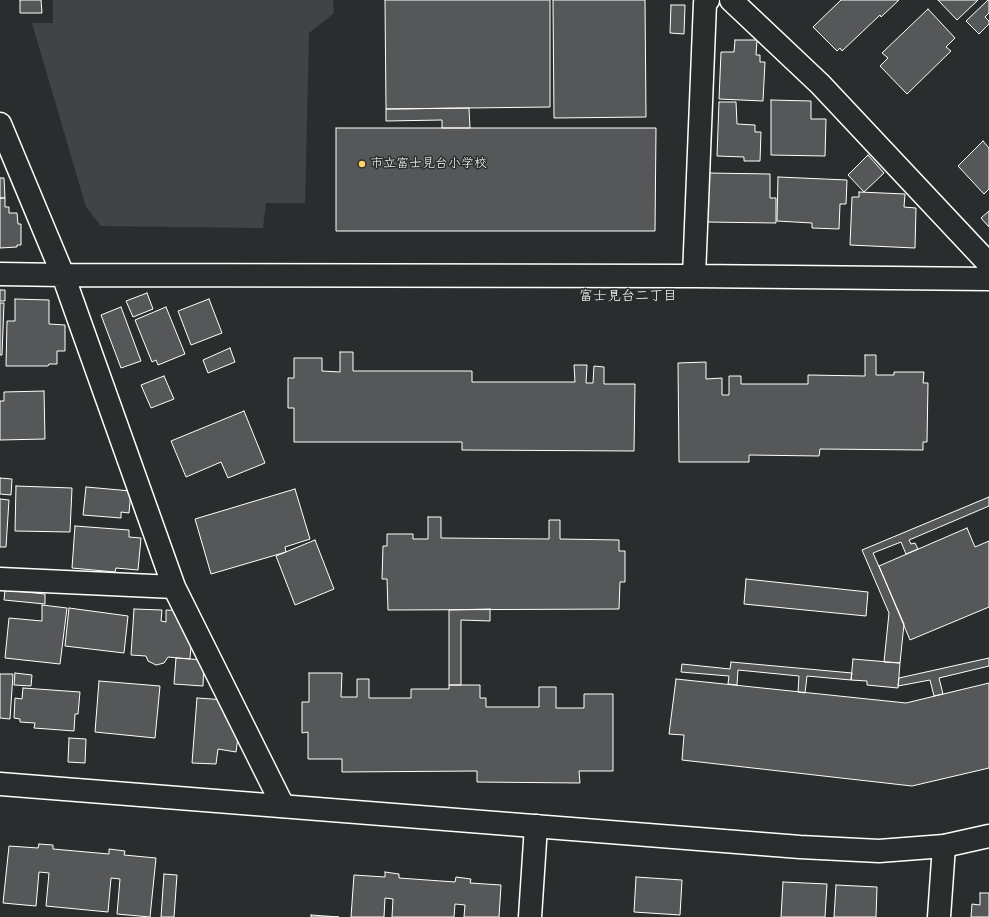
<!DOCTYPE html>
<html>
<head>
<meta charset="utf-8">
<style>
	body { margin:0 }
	canvas { display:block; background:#2a2d2e }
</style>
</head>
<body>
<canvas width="989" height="917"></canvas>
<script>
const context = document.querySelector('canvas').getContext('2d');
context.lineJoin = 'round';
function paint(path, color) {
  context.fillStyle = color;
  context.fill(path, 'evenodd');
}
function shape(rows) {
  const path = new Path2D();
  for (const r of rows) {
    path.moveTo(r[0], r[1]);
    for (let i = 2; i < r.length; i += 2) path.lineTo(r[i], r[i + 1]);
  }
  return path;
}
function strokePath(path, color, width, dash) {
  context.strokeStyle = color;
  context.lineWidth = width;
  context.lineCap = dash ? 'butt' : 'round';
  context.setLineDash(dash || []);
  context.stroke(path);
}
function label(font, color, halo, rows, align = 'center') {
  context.font = font + ' "Architects Daughter","Klee One",sans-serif';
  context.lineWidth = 3;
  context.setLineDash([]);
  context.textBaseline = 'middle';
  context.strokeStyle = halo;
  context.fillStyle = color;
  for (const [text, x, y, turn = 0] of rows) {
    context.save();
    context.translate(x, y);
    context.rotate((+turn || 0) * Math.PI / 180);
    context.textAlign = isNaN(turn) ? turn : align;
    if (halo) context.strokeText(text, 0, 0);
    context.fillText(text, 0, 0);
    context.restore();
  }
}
paint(shape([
	[53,0,333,0,334,13,309,33,305,203,266,203,263,228,101,226,86,207,32,23,53,23]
]), '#414445');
const building = shape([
	[20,0,41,0,42,13,20,13,20,0],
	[385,0,550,0,550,107,386,109,385,0],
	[553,0,645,0,646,117,554,118,553,0],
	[841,0,899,0,881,17,880,15,842,51,840,48,837,51,813,27,841,0],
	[938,0,978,0,957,20,938,0],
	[988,0,989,0,989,13,985,17,989,21,989,24,979,34,966,21,988,0],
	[671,5,685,5,684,34,670,33,671,5],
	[928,9,955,38,946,47,951,51,907,94,880,66,888,58,882,53,928,9],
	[735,40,757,40,756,55,760,55,760,62,765,62,763,101,719,99,721,52,734,52,735,40],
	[771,100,811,101,811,119,826,119,825,156,771,155,771,100],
	[719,102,736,102,737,124,755,125,755,132,761,132,760,161,744,161,744,157,717,156,719,102],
	[469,108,470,128,442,128,442,120,386,121,386,109,469,108],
	[336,128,656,128,655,231,336,231,336,128],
	[983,141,989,148,989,189,984,194,958,166,983,141],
	[868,155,884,173,864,192,848,175,868,155],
	[708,173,770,174,770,198,776,198,776,223,707,222,708,173],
	[778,177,847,180,846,204,840,204,839,229,812,228,812,223,777,221,778,177],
	[0,178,4,178,5,198,0,198,0,178],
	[859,192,905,194,904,207,916,208,915,248,850,245,852,197,859,197,859,192],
	[0,198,5,198,5,207,9,207,9,213,17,213,18,224,21,224,21,245,17,245,17,247,0,248,0,198],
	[989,211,989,227,981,218,989,211],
	[0,290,5,290,5,301,0,301,0,290],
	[147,293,153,309,133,317,126,301,147,293],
	[15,299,49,300,49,324,65,325,65,351,57,351,57,364,49,364,48,366,6,366,7,321,15,321,15,299],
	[209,299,222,333,191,345,178,311,209,299],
	[0,303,4,303,2,355,0,355,0,303],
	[121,307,141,361,121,368,101,315,121,307],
	[166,307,185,354,158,365,156,360,152,362,135,320,166,307],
	[230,348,235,362,208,373,203,360,230,348],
	[340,352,353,352,353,371,472,371,472,382,575,382,574,365,587,365,586,383,593,383,594,366,604,367,604,384,635,384,634,451,462,450,462,442,294,442,294,408,288,408,288,378,294,378,294,358,322,358,322,371,340,372,340,352],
	[865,355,876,355,876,375,894,375,894,372,924,372,923,383,928,383,927,442,923,442,923,450,820,449,819,456,749,455,749,462,679,462,678,363,706,362,706,379,722,378,722,395,729,395,729,376,741,376,741,384,808,384,808,375,865,376,865,355],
	[164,376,174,399,151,408,141,385,164,376],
	[44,391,45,439,0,440,0,401,4,401,4,392,44,391],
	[244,411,265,463,228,478,221,462,186,477,171,441,244,411],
	[0,478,12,479,11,495,0,494,0,478],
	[16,486,72,488,70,532,15,531,16,486],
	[86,487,131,491,129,513,121,512,121,518,83,515,86,487],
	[295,489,310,539,285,547,286,552,211,574,195,519,295,489],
	[989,497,989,506,909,540,911,544,915,543,918,549,906,554,901,542,873,553,904,624,900,663,884,662,889,613,862,550,989,497],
	[0,499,9,500,6,547,0,547,0,499],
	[428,517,441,517,441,538,549,539,549,520,560,520,560,539,619,540,619,551,625,551,625,582,620,582,619,609,388,610,387,579,382,579,383,546,387,546,387,534,413,534,413,539,428,539,428,517],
	[75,526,129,530,129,537,141,538,138,570,116,568,115,572,72,568,75,526],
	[967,528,975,547,989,541,989,607,910,640,879,566,967,528],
	[315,540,334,589,295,605,276,556,315,540],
	[746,579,868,592,866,616,744,604,746,579],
	[5,590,45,594,45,604,4,600,5,590],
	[42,605,67,608,60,664,5,658,9,618,42,621,42,605],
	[69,608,128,616,124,653,65,646,69,608],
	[134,609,162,610,161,621,166,622,166,610,184,611,183,632,192,633,190,659,168,657,164,663,156,665,148,661,146,656,131,655,134,609],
	[490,609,490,621,461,620,461,685,449,685,449,610,490,609],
	[176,658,204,660,203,686,174,684,176,658],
	[989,658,989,666,939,678,943,694,934,696,930,680,898,686,899,678,989,658],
	[853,659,900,663,898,688,867,685,867,681,851,680,853,659],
	[731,662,852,673,851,680,807,676,805,693,798,692,799,676,738,670,737,685,728,684,729,676,681,672,682,664,730,669,731,662],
	[15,673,32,675,31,686,14,685,15,673],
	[309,673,342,673,341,697,357,697,357,679,369,679,369,698,411,698,411,689,449,689,449,685,480,685,480,698,486,698,486,707,539,707,539,687,556,687,556,708,584,708,584,694,613,694,613,771,579,771,580,783,477,782,477,771,342,772,342,759,308,759,308,732,302,733,302,702,309,702,309,673],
	[0,674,13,674,10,719,0,718,0,674],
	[676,679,906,703,989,683,989,768,912,786,682,760,684,735,669,734,676,679],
	[99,681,160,686,155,738,95,732,99,681],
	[23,688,80,692,78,714,75,714,74,731,34,728,35,723,20,722,20,719,14,718,15,698,22,699,23,688],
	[197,698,226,700,225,717,231,718,238,737,236,752,218,749,216,764,192,763,197,698],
	[69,738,86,739,85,763,68,762,69,738],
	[39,844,53,845,53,849,109,854,109,849,125,851,124,855,156,858,150,917,117,914,120,879,111,878,108,912,46,906,49,873,39,872,36,906,3,903,9,846,38,848,39,844],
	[385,872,399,874,399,878,455,882,456,877,471,879,470,883,501,885,499,917,464,917,465,905,455,904,454,917,392,917,393,899,385,898,384,917,351,917,354,875,385,877,385,872],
	[164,874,177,875,174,917,161,917,164,874],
	[636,877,682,880,680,915,634,912,636,877],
	[783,882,827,884,825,917,781,917,783,882],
	[836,885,877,887,876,917,834,917,836,885],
	[980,893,989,893,989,917,971,917,972,904,980,905,980,893],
	[311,915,339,917,311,917,311,915]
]);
paint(building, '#555758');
strokePath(building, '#fff', 1);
const street = shape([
	[731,0,820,84,989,264],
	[0,124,63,275,174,587,283,806],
	[0,274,63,275,694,276,989,279],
	[694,276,705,3,708,0],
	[0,579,174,587],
	[530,917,536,826],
	[939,917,944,846]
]);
const secondary = shape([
	[0,784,800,847,879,851,944,846,989,836]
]);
strokePath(street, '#fff', 25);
strokePath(secondary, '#fff', 25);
strokePath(street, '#2a2d2e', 22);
strokePath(secondary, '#2a2d2e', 22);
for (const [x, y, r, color] of [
	[362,164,4,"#ffd166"]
]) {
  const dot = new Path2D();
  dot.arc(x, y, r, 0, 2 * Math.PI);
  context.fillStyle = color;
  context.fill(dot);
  strokePath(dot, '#2a2d2e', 1.5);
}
label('13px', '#fff', '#2a2d2e', [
	["市立富士見台小学校",370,164]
], 'left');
label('14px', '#fff', '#2a2d2e', [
	["富士見台二丁目",628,297]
]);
</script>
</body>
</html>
